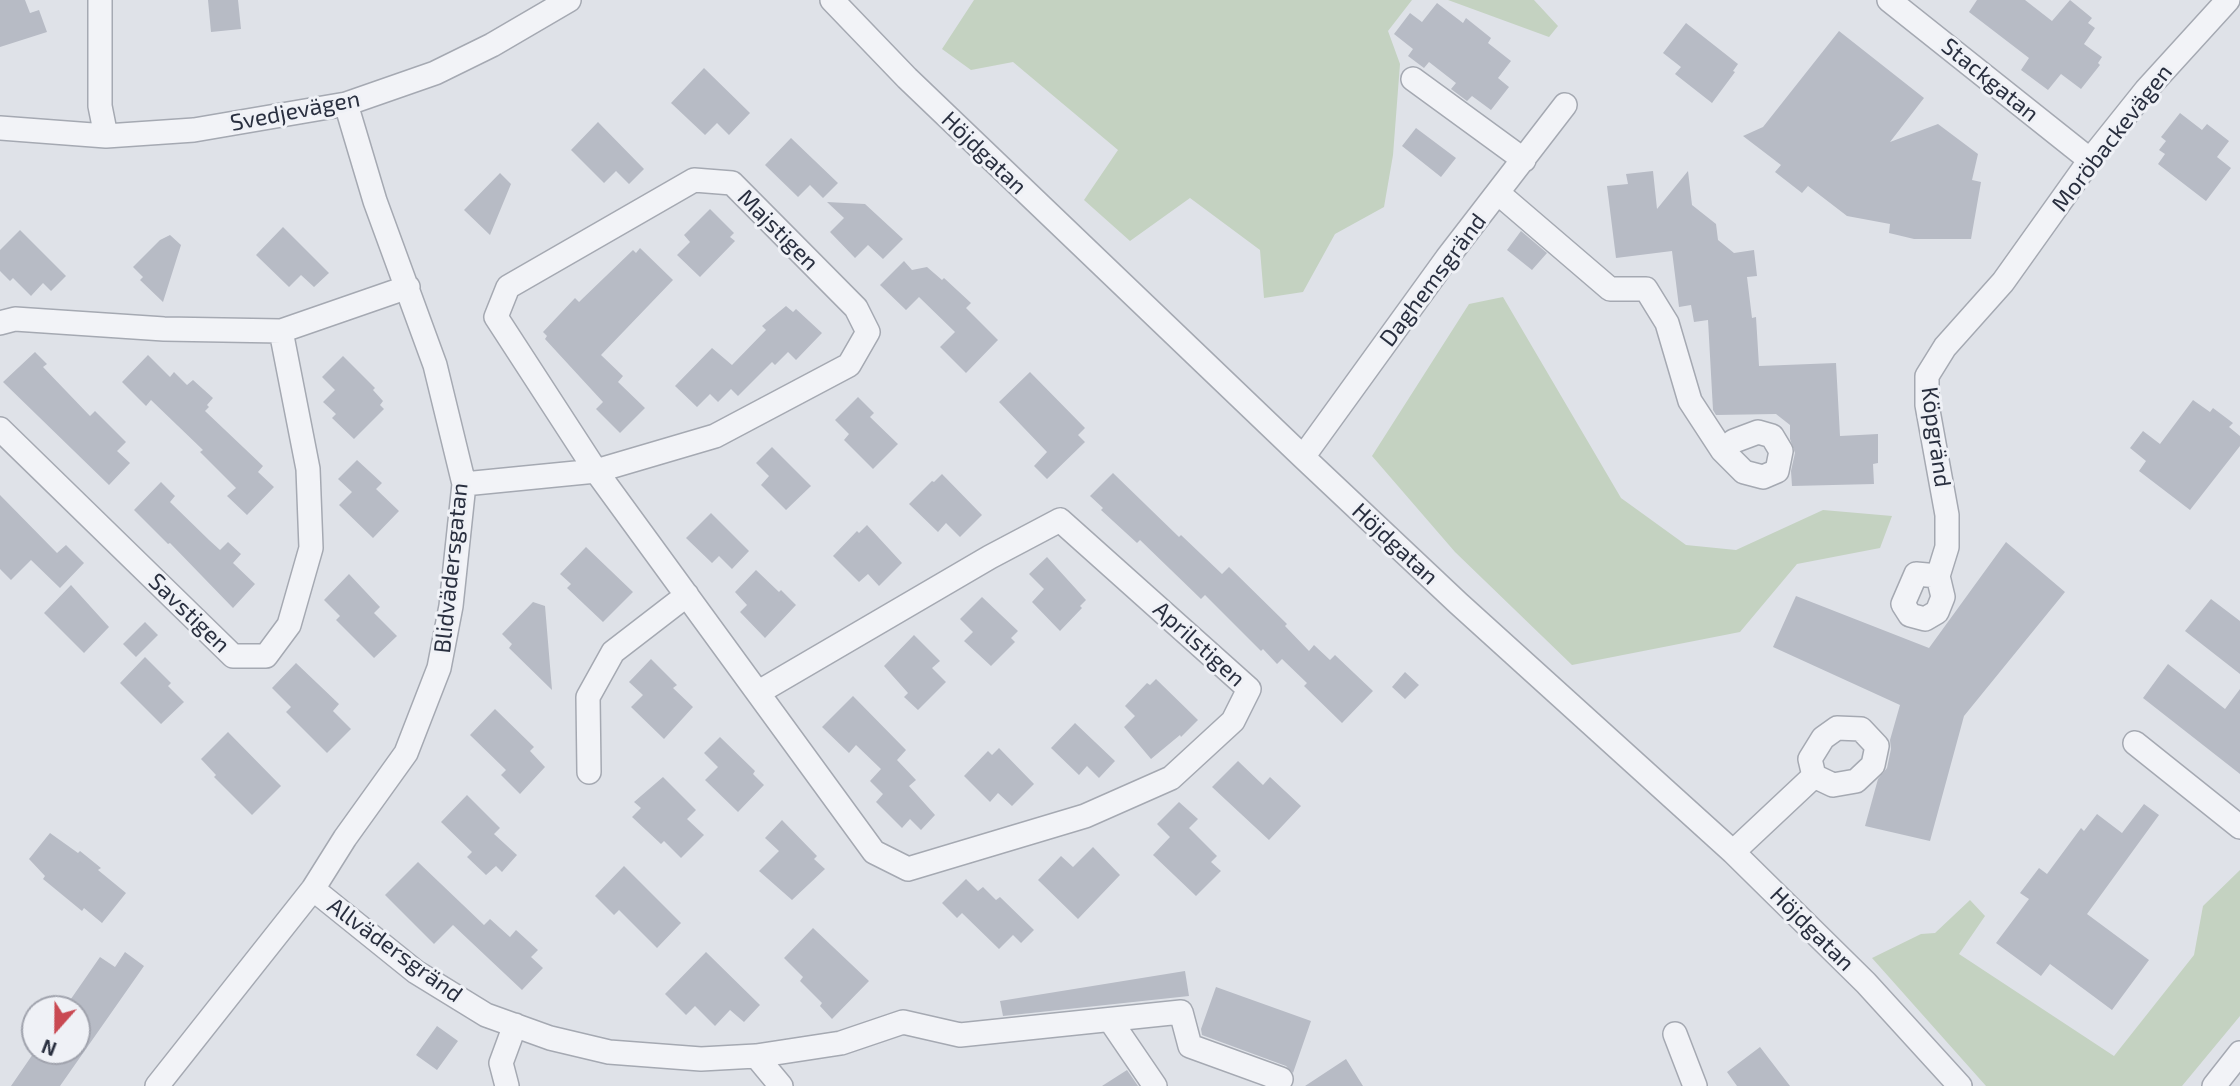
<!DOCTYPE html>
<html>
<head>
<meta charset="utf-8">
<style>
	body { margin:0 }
	#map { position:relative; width:2240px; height:1086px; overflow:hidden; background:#dfe2e8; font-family:"Exo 2",sans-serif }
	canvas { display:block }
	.north { position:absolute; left:21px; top:995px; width:70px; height:70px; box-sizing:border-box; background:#eff1f6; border:2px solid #a0a3ad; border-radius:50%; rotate:201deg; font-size:19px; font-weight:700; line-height:28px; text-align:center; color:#292f3f }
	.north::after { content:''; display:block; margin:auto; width:24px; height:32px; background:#c94952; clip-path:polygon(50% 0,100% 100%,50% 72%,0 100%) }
</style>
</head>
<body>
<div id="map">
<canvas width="2240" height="1086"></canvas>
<div class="north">N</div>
</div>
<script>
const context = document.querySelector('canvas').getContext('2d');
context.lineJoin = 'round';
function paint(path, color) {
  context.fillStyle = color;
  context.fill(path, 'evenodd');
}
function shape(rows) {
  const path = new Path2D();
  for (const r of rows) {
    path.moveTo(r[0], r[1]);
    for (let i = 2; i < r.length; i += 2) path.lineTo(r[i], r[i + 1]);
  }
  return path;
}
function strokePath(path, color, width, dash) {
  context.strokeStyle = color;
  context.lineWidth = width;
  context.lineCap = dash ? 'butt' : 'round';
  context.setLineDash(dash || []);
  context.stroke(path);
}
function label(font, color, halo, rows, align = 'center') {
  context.font = font + ' "Exo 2",sans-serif';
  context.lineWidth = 6;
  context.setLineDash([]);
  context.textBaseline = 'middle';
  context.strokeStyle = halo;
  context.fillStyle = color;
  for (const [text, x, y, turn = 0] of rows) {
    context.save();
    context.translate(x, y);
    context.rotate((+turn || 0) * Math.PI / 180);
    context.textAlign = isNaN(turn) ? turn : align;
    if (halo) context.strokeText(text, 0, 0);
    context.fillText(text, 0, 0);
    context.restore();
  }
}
paint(shape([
	[974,0,1412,0,1388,31,1400,64,1393,155,1384,207,1335,234,1303,292,1264,298,1260,250,1190,198,1130,241,1084,200,1118,150,1013,62,971,70,942,49],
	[1448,0,1534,0,1558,26,1549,37],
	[1503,297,1621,498,1686,545,1736,550,1823,510,1892,516,1880,548,1797,564,1740,632,1572,665,1455,552,1372,456,1469,304],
	[2240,870,2240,1016,2182,1086,1986,1086,1872,958,1921,934,1935,933,1970,900,1985,916,1959,954,2114,1056,2194,955,2203,906]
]), '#c4d2c1');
paint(shape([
	[0,0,25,0,30,13,39,10,47,32,0,47],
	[208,0,238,0,241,29,211,32],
	[1977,0,2025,0,2052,21,2070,0,2092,18,2088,23,2095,28,2084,44,2102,57,2098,63,2100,65,2081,89,2061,74,2048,90,2021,70,2029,58,1969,12],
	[1437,3,1463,23,1466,18,1491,38,1488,43,1511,61,1498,78,1509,87,1491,110,1472,96,1467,101,1451,89,1456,83,1429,62,1424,68,1408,56,1413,49,1394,34,1410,13,1422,22],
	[1686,23,1738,64,1733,71,1735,72,1712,103,1675,74,1681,67,1663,53],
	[1839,31,1924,98,1890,142,1938,124,1978,154,1972,180,1981,182,1971,239,1914,239,1889,233,1890,224,1847,216,1808,186,1802,193,1775,172,1781,165,1743,136,1763,127],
	[704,68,750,113,729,135,717,123,705,135,671,103],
	[2180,113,2202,130,2207,124,2229,141,2217,157,2231,168,2206,201,2158,164,2165,154,2159,150,2166,141,2161,137],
	[598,122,644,169,629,184,616,171,604,183,571,150],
	[1416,128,1456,158,1441,177,1402,146],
	[791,138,838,183,823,198,810,185,798,197,765,165],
	[1653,171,1657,209,1688,171,1692,205,1716,224,1718,240,1734,253,1754,250,1757,276,1747,277,1752,318,1756,317,1759,366,1836,363,1840,436,1878,434,1878,463,1873,464,1874,484,1792,486,1791,471,1795,453,1790,439,1790,425,1776,414,1716,415,1713,410,1708,320,1694,322,1691,305,1679,307,1672,251,1616,258,1607,186,1628,184,1626,174],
	[500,173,511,184,490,235,464,210],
	[827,202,865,204,903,239,883,259,868,245,855,258,830,232,844,218],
	[710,209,734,233,730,237,735,241,700,277,677,255,690,242,684,235],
	[283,227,329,273,314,287,301,275,289,287,256,255],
	[20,230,66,276,51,291,43,283,31,296,13,278,10,281,0,271,0,250],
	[1521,231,1547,253,1532,270,1507,250],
	[170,235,181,245,163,302,140,280,143,277,133,267,160,240],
	[640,248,673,280,601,355,623,376,618,382,645,408,620,433,596,409,603,402,545,339,547,336,543,332,575,298,579,302,633,250,636,253],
	[904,261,912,270,927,267,942,280,944,278,971,303,966,308,998,340,966,373,940,347,955,332,919,297,906,310,880,285],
	[786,306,793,312,796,309,822,333,796,360,788,352,775,365,772,362,738,396,731,389,718,402,710,394,697,407,675,386,712,348,732,365,766,330,762,326],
	[35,352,47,364,43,367,90,416,95,411,126,442,117,451,130,463,109,485,3,382],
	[148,355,170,377,174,372,187,385,193,380,213,398,207,405,209,407,205,411,263,466,258,472,274,487,247,515,227,496,236,488,200,452,203,450,151,400,146,406,122,382],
	[343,356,375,388,373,390,383,401,380,405,384,409,354,439,332,418,336,414,323,402,335,390,322,377],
	[1030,372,1085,428,1078,435,1085,442,1047,479,1034,466,1047,452,999,402],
	[858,397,874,413,870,417,898,444,873,469,844,440,849,434,835,420],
	[2193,400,2210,412,2213,408,2233,423,2229,427,2240,436,2240,446,2190,510,2139,471,2146,461,2130,448,2143,431,2160,444],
	[772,447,811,486,786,510,761,485,769,476,756,463],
	[357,460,382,483,376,489,399,511,373,538,339,505,352,492,338,479],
	[1113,473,1179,537,1181,535,1222,574,1229,567,1287,624,1285,626,1309,651,1314,645,1330,660,1335,655,1373,691,1342,723,1304,686,1307,683,1282,659,1277,664,1263,649,1261,651,1205,595,1201,599,1140,540,1137,543,1101,510,1103,508,1090,496],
	[942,474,982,515,960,537,946,523,938,532,909,504,932,481,934,482],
	[161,482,175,496,170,502,209,540,220,550,228,542,241,554,233,563,255,584,233,608,170,543,168,544,134,510],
	[0,495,57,553,66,545,84,563,60,588,31,560,11,580,0,569],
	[711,513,749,551,732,569,719,556,712,563,686,538],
	[867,525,902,563,879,586,868,574,859,582,833,556,857,531,859,533],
	[2006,542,2065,592,1964,716,1930,841,1865,826,1878,779,1887,768,1891,749,1890,740,1900,705,1773,647,1796,596,1929,648],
	[586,547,633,592,603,622,567,588,571,584,560,574],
	[1047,557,1086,600,1080,606,1082,608,1060,631,1032,602,1044,589,1029,574],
	[756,570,779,592,781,590,796,605,765,638,740,612,747,605,735,592],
	[349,574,380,607,374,613,397,636,374,658,336,620,340,616,324,600],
	[71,585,109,627,84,653,44,613],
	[982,597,1018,631,1011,638,1015,642,991,666,964,641,973,632,960,619],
	[2211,599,2240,621,2240,674,2185,631],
	[533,602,545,606,552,690,509,648,512,644,502,634],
	[145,622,158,635,136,657,123,644],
	[914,635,940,661,932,668,946,682,918,710,904,697,908,693,884,666],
	[145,657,171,683,168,686,184,702,161,724,120,683],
	[651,659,677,685,673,688,693,707,664,739,631,707,643,695,629,682],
	[296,663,339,704,333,711,351,729,327,753,286,712,291,707,272,688],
	[2168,664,2225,709,2240,689,2240,774,2143,698],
	[1405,672,1419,685,1405,699,1392,687],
	[1156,679,1198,720,1181,737,1180,735,1151,759,1124,727,1135,716,1125,706,1147,683,1150,685],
	[853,696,906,750,897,760,916,780,909,786,935,815,921,830,910,819,902,828,876,802,883,794,870,781,881,769,856,745,849,753,822,727],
	[495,709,534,747,530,751,545,767,520,794,501,775,506,770,470,735],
	[1075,723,1115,761,1099,778,1087,766,1079,775,1051,748],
	[228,732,281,786,252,815,214,777,216,775,201,759],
	[720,737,755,771,753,774,764,785,738,812,705,780,718,767,704,753],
	[999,748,1034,784,1012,806,998,793,990,802,964,776,988,751,992,755],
	[1238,761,1263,785,1270,777,1301,806,1269,840,1212,787],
	[663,777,696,810,687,819,704,835,681,858,664,841,661,844,632,817,641,808,634,802],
	[467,795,500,828,494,834,517,855,502,872,496,866,486,875,467,857,472,852,441,822],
	[1179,802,1198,819,1189,828,1217,856,1211,862,1221,871,1196,896,1153,855,1170,837,1157,824],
	[2144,804,2159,815,2087,914,2149,960,2112,1010,2050,964,2041,976,1996,943,2029,899,2020,893,2039,868,2047,874,2081,828,2084,831,2097,814,2122,833],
	[782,820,817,856,814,859,825,869,792,900,759,871,779,851,765,838],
	[50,833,78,853,80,851,101,868,98,870,126,893,102,923,84,908,82,911,43,879,45,876,29,859],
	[1093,847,1120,875,1078,919,1038,880,1061,856,1073,867],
	[418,862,484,925,490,919,510,937,516,930,538,950,531,957,543,968,522,990,453,925,434,944,385,895],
	[624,866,681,923,657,948,619,910,614,915,595,896],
	[966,879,978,891,983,887,996,900,1000,897,1034,930,1021,943,1013,935,999,949,962,913,957,918,942,903],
	[813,928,869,981,832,1019,820,1006,822,1003,800,981,803,977,784,958],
	[125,952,144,966,60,1086,11,1086,35,1051,77,1051,77,1009,64,1009,100,957,115,967],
	[706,952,760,1005,744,1022,730,1010,715,1026,695,1006,686,1015,665,994],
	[1185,971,1189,996,1003,1016,1000,1001],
	[1216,987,1311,1021,1293,1073,1286,1066,1202,1035,1201,1029],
	[437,1026,458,1041,437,1070,416,1055],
	[1760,1047,1790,1086,1737,1086,1727,1072],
	[1346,1059,1363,1086,1305,1086],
	[1127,1070,1138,1086,1102,1086]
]), '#b7bbc5');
const minor = shape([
	[100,0,100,106,106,136],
	[832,0,907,78,1303,457,1458,603,1733,852,1866,983,1960,1086],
	[1889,0,2090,160],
	[1413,79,1524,160],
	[0,128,106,136,194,130,346,104,435,73,492,45,569,0],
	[1498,193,1610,289,1646,289,1667,323,1690,401,1722,450,1744,472,1763,477,1777,471,1781,451,1772,436,1758,432,1734,441,1722,450],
	[0,323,15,319,164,329,281,331,408,287],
	[0,429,233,656,266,656,289,625,311,548,308,469,281,331],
	[1303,457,1447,258,1565,105],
	[464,484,596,471,715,436,849,365,868,332,856,308,732,183,694,180,508,287,496,317,596,471,874,852,908,869,1085,816,1171,778,1233,721,1249,689,1060,520,990,557,759,692],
	[1916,574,1938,576,1943,597,1937,612,1925,619,1910,615,1903,604,1916,574],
	[1938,576,1947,547,1947,515,1927,405,1927,376,1945,347,2003,282,2090,160,2146,90,2228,0],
	[2135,743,2240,827],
	[589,772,588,697,613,652,687,595],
	[1733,852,1814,776,1833,785,1856,781,1873,765,1877,746,1861,729,1837,728,1823,738,1810,759,1814,776],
	[313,889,416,972,486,1015,550,1038,609,1052,701,1059,756,1056,841,1043,903,1022,960,1035,1181,1012,1190,1046,1281,1079,1277,1086],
	[1110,1020,1155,1086],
	[1675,1034,1695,1086],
	[756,1056,781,1086],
	[157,1086,313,889,345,838,406,753,439,668,451,606,464,484,435,365,375,201,346,104],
	[507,1086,501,1063,515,1025],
	[2214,1086,2240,1053]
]);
strokePath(minor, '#a5a9b2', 26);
strokePath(minor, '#f2f3f7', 23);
label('23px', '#292f3f', '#eff1f6', [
	["Stackgatan",1990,80,39],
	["Svedjevägen",295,111,-11],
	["Moröbackevägen",2112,138,-52],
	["Höjdgatan",984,153,44],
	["Majstigen",778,230,45],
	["Daghemsgränd",1433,280,-53],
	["Köpgränd",1936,437,82],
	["Höjdgatan",1395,544,43],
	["Blidvädersgatan",451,568,-84],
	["Savstigen",189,613,44],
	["Aprilstigen",1199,644,42],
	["Höjdgatan",1812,929,45],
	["Allvädersgränd",395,950,36]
]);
</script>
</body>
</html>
